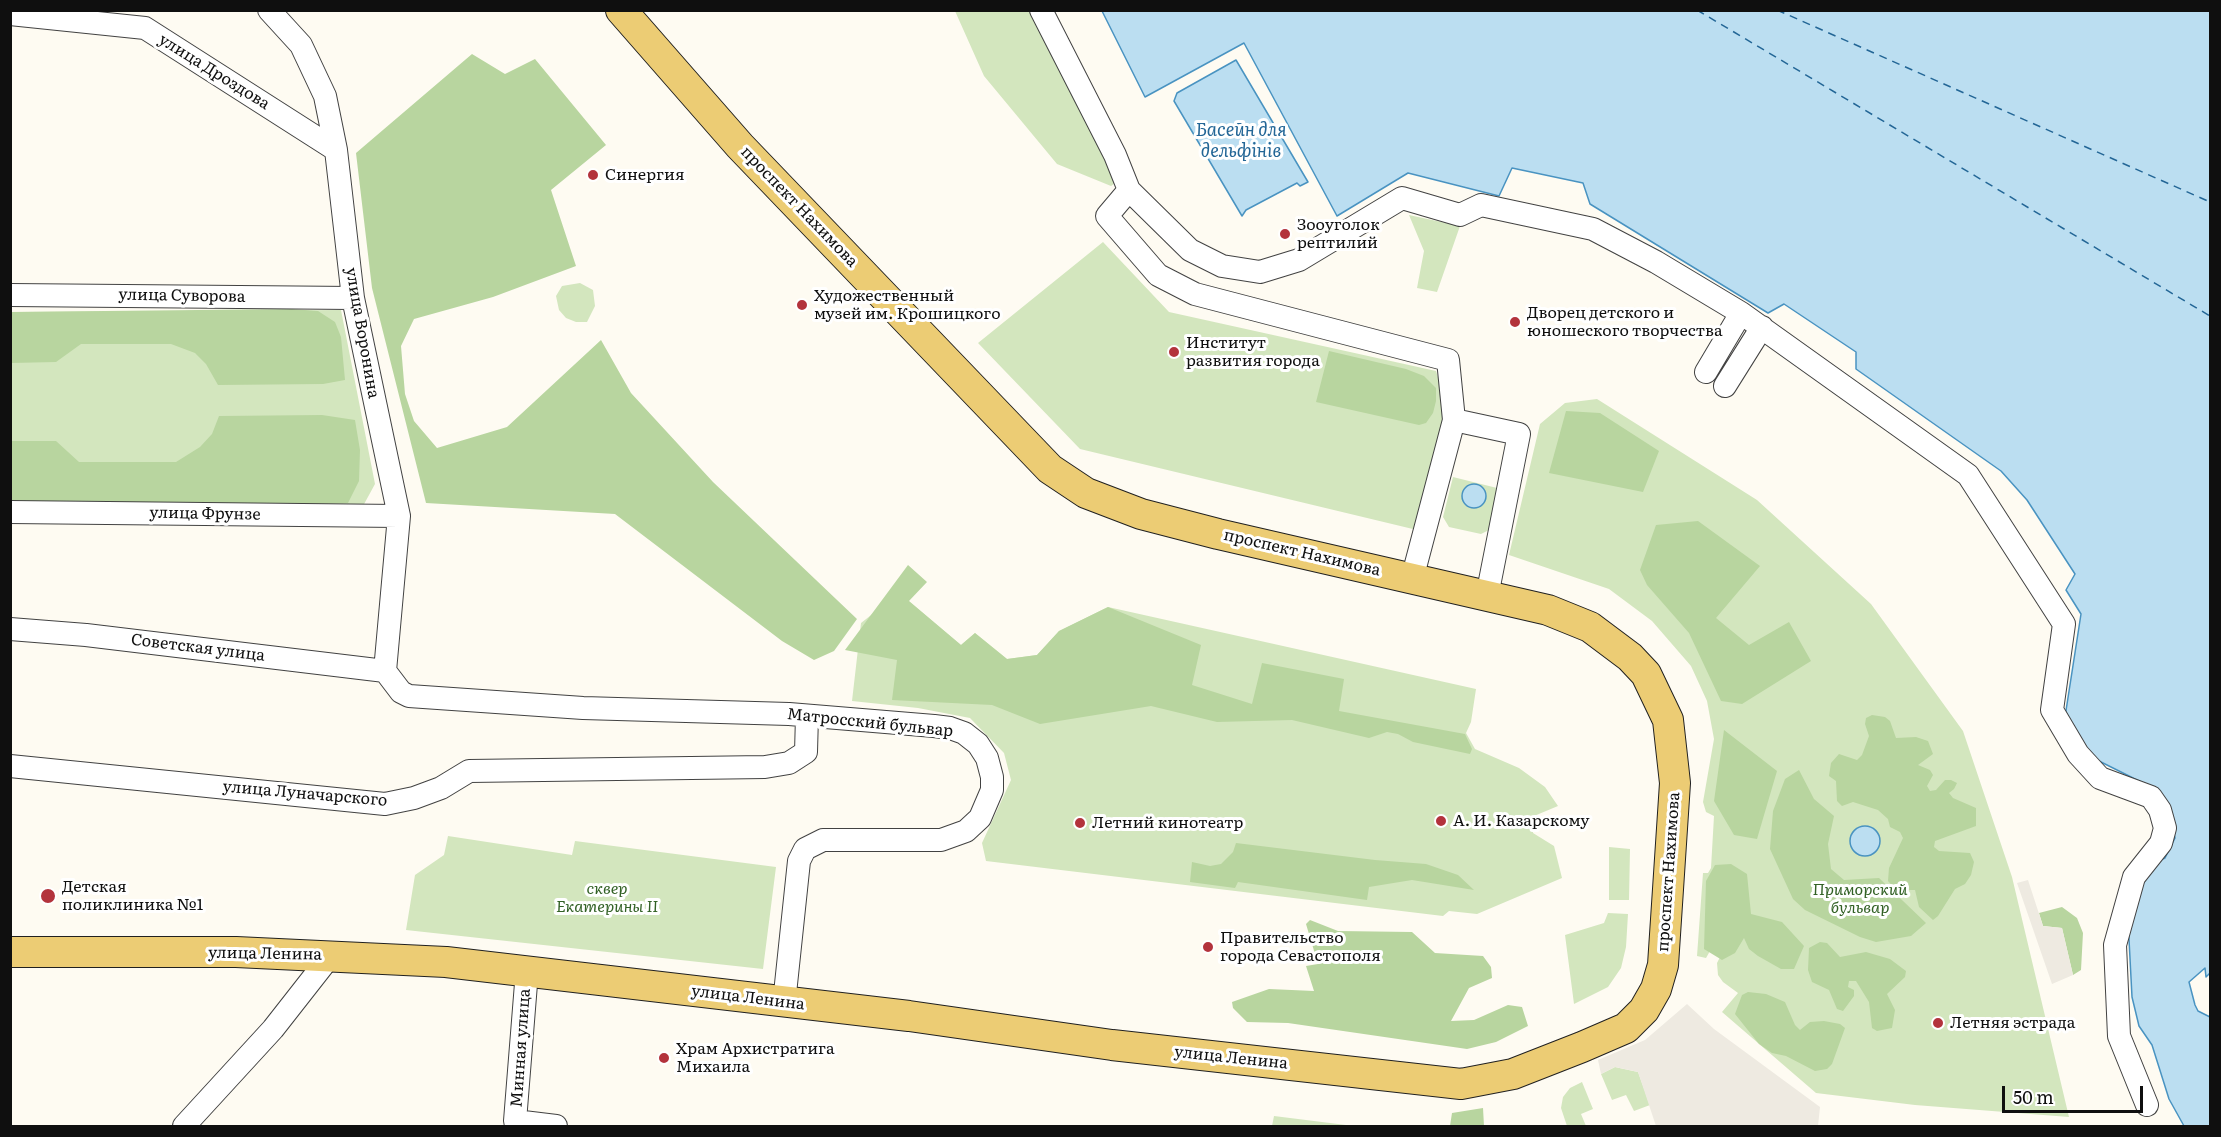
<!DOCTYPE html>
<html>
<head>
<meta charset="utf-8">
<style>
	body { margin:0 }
	#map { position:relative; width:2221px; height:1137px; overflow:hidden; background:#fefbf2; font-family:Literata,serif }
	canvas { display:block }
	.frame { position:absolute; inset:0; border:12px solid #0f0f0f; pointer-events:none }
	.scale { position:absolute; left:2002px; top:1086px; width:141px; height:27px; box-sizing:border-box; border:3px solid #0f0f0f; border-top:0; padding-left:8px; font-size:18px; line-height:21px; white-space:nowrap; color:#0f0f0f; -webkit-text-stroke:4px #fff; paint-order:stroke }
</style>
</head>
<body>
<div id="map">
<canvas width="2221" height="1137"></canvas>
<div class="frame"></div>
<div class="scale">50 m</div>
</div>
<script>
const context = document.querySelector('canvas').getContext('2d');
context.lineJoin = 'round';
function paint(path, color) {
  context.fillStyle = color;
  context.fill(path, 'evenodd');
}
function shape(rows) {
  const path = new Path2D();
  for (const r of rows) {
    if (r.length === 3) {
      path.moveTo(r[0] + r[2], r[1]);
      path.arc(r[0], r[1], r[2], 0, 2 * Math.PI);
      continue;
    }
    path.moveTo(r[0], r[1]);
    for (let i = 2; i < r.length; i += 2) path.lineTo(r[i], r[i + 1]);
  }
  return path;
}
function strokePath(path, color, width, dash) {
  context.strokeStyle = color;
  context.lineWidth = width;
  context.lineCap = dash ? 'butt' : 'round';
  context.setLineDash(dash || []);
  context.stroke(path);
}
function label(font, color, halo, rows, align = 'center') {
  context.font = font + ' Literata,serif';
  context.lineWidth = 6;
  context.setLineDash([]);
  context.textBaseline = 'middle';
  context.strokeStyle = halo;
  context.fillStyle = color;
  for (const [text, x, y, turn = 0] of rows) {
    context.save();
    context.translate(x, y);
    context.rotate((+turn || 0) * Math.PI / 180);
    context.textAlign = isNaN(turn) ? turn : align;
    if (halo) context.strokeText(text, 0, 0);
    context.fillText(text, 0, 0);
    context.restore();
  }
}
paint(shape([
	[955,11,1053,11,1133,171,1111,186,1057,164,984,76],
	[1409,215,1460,226,1437,292,1417,288,1424,251],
	[1103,242,1169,312,1436,371,1448,408,1417,530,1080,449,978,343],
	[580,283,593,290,595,306,587,322,576,322,566,318,559,310,556,296,562,286],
	[341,310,375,484,363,506,11,503,11,312],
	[1597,399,1757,500,1871,604,1963,731,2012,877,2069,1117,1915,1105,1816,1093,1722,1012,1738,993,1723,982,1718,975,1717,963,1720,957,1710,951,1706,958,1697,956,1703,873,1708,873,1711,868,1714,816,1706,812,1703,802,1714,739,1707,701,1691,666,1652,621,1609,589,1509,555,1540,424,1565,403],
	[1453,477,1501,489,1491,529,1481,534,1449,527,1443,517],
	[899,593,961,645,975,633,1007,659,1037,655,1059,631,1108,607,1476,689,1471,722,1466,733,1475,749,1519,768,1545,787,1558,806,1534,816,1533,833,1554,846,1562,878,1477,914,1449,911,1443,916,986,861,982,843,1011,780,1004,753,970,718,918,708,852,701,861,623],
	[448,836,572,855,575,841,776,867,763,969,406,930,415,875,444,855],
	[1609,847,1630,849,1629,900,1609,900],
	[1608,913,1628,914,1626,947,1621,968,1608,987,1574,1004,1565,935,1604,923],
	[1615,1067,1638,1072,1650,1105,1634,1111,1626,1095,1612,1100,1601,1074],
	[1582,1082,1593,1109,1581,1114,1586,1126,1567,1126,1561,1108,1563,1097,1570,1088],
	[1274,1116,1354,1126,1272,1126]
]), '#d3e6be');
paint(shape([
	[472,54,505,74,535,59,606,145,551,190,576,266,493,297,414,319,401,346,405,394,414,421,437,448,507,427,601,340,631,393,713,482,857,619,834,651,814,660,782,641,615,514,426,503,372,288,356,153],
	[292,309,318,311,335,322,341,337,345,380,323,384,218,385,206,364,195,353,171,344,81,344,56,362,11,363,11,312],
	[1329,351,1406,369,1424,376,1436,388,1436,401,1433,413,1426,423,1419,425,1316,402],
	[1566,411,1600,413,1659,451,1643,492,1549,473],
	[322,415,355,420,360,450,359,481,348,503,74,510,11,509,11,441,56,441,79,462,176,462,200,447,212,434,219,416],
	[1698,521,1760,566,1716,618,1749,645,1789,622,1811,661,1742,704,1721,701,1689,633,1647,585,1640,570,1656,525],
	[908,565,927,582,909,601,961,645,975,633,1007,659,1037,655,1059,631,1108,607,1201,645,1192,685,1252,704,1262,663,1344,679,1339,711,1465,734,1472,749,1470,754,1413,742,1398,734,1387,732,1369,738,1292,720,1217,722,1151,706,1040,724,992,705,892,700,897,660,845,650],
	[1872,715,1885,717,1890,721,1896,738,1916,737,1928,741,1933,754,1918,765,1930,770,1933,775,1927,786,1930,791,1936,790,1945,780,1951,780,1957,783,1954,789,1949,793,1953,798,1976,808,1976,826,1935,841,1934,847,1939,851,1970,853,1974,862,1971,875,1965,884,1955,889,1938,916,1933,920,1919,907,1915,890,1896,890,1888,881,1889,868,1903,838,1900,832,1890,827,1888,819,1878,810,1853,802,1842,806,1837,801,1836,781,1829,776,1831,763,1839,754,1857,760,1862,755,1869,736,1865,724,1866,718],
	[1724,730,1777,771,1757,839,1734,835,1714,801],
	[1799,770,1814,799,1834,816,1828,844,1831,869,1844,880,1879,878,1926,923,1911,936,1876,942,1860,937,1805,910,1793,899,1770,849,1773,811,1785,779],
	[1236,843,1375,860,1426,864,1458,875,1474,890,1412,880,1369,887,1367,900,1238,882,1235,888,1190,882,1192,862,1210,866,1221,864,1233,852],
	[1731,864,1747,874,1751,914,1782,922,1804,946,1794,969,1781,969,1758,956,1749,949,1744,938,1735,953,1722,960,1704,949,1706,881,1715,865],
	[2062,907,2077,918,2083,933,2081,970,2073,975,2062,928,2043,926,2039,913],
	[1310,920,1338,931,1412,932,1435,953,1483,956,1491,967,1492,978,1469,988,1451,1021,1474,1020,1508,1005,1522,1007,1528,1026,1496,1042,1467,1049,1288,1023,1247,1022,1233,1008,1232,1002,1269,989,1314,991,1306,966,1318,964,1306,924],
	[1820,942,1827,943,1840,957,1866,952,1890,959,1906,971,1905,977,1887,994,1895,1010,1892,1028,1877,1031,1872,1028,1869,1002,1856,981,1849,981,1848,987,1854,990,1854,996,1843,1011,1837,1009,1829,990,1812,982,1808,970,1809,948],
	[1748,992,1766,994,1785,1002,1795,1025,1800,1030,1810,1022,1824,1021,1840,1024,1845,1028,1832,1064,1827,1069,1815,1071,1786,1056,1772,1053,1759,1044,1735,1014,1742,995],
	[1483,1108,1484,1126,1450,1126,1452,1113]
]), '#b8d59f');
paint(shape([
	[2028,880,2043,926,2062,928,2073,975,2052,984,2017,883],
	[1687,1004,1714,1029,1820,1107,1818,1126,1656,1126,1638,1072,1615,1067,1601,1074,1598,1060,1645,1040]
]), '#eeeae1');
const water = shape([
	[1102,11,2210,11,2210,973,2206,977,2205,968,2189,982,2195,1005,2198,1011,2210,1017,2210,1126,2184,1126,2169,1099,2152,1045,2139,1026,2132,997,2128,920,2149,865,2165,858,2175,838,2169,811,2149,786,2091,757,2065,717,2081,614,2066,590,2075,574,2027,500,2001,471,1856,369,1856,352,1784,304,1768,313,1590,204,1583,183,1512,168,1499,196,1408,173,1337,216,1244,43,1145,97,1102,11],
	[1236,60,1308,182,1300,186,1297,183,1246,210,1242,216,1174,101,1177,93,1236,60],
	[1474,496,12],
	[1865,841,15]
]);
paint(water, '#bbdef1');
strokePath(water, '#4993c1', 1.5);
strokePath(shape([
	[1697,10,2210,316],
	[1777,10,2210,202]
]), '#236696', 1.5, [8, 6]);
const minor = shape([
	[269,10,301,45,325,96,336,150,353,298,399,516,385,671],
	[1041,10,1115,155,1129,190,1190,250,1222,266,1260,272,1299,260,1402,198,1460,215,1481,205,1593,229,1656,262,1741,313,1968,475,2064,624,2052,710,2078,754,2100,778,2151,797,2160,810,2165,828,2161,843,2134,877,2115,945,2119,1036,2147,1105],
	[10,14,145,28,336,150],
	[1129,190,1107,216,1158,275,1195,294,1448,360,1454,420],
	[10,295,353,298],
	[1706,372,1741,313],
	[1725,386,1762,327],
	[10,512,399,516],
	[1412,579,1454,420,1519,434,1487,596],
	[10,629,86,635,385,671],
	[385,671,401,692,409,696,583,708,789,714,934,726,950,728,964,733,978,744,987,758,992,777,992,790,980,818,966,831,941,840,823,840,805,849,799,861,784,1003],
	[10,766,385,804,414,798,441,788,469,771,765,767,789,763,806,752,807,716],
	[527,971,515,1121,556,1126],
	[184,1126,273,1029,331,955]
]);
const major = shape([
	[10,952,236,952,446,962,909,1016,1112,1045,1461,1084,1513,1074,1582,1047,1626,1028,1644,1010,1656,989,1663,965,1675,783,1668,720,1646,674,1630,657,1590,627,1548,610,1218,534,1141,514,1086,493,1050,469,740,146,621,10]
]);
strokePath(minor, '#424242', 24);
strokePath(major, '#202020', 32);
strokePath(minor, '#fff', 22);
strokePath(major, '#eccc74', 30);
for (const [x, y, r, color] of [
	[593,175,6,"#b3333c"],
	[1285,234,6,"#b3333c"],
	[802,305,6,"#b3333c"],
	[1515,322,6,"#b3333c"],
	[1174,352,6,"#b3333c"],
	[1441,821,6,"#b3333c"],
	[1080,823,6,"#b3333c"],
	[48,896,8,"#b3333c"],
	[1208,947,6,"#b3333c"],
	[1938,1023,6,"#b3333c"],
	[664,1058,6,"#b3333c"]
]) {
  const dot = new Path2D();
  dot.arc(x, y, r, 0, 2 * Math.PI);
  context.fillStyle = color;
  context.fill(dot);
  strokePath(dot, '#fff', 2);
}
label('16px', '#0f0f0f', '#fff', [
	["улица Дроздова",214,72,32],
	["проспект Нахимова",799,207,46],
	["улица Суворова",182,296,1],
	["улица Воронина",362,333,80],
	["улица Фрунзе",205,514,1],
	["проспект Нахимова",1302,553,13],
	["Советская улица",198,648,7],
	["Матросский бульвар",870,723,6],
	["улица Луначарского",305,794,5],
	["проспект Нахимова",1669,872,-86],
	["улица Ленина",265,954,1],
	["улица Ленина",748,998,7],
	["Минная улица",521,1048,-86],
	["улица Ленина",1231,1058,6]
]);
label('16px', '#0f0f0f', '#fff', [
	["Синергия",605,175],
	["Зооуголок",1297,225],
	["рептилий",1297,243],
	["Художественный",814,296],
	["музей им. Крошицкого",814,314],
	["Дворец детского и",1527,313],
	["юношеского творчества",1527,331],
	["Институт",1186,343],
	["развития города",1186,361],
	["А. И. Казарскому",1453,821],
	["Летний кинотеатр",1092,823],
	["Детская",62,887],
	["поликлиника №1",62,905],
	["Правительство",1220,938],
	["города Севастополя",1220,956],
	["Летняя эстрада",1950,1023],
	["Храм Архистратига",676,1049],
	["Михаила",676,1067]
], 'left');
label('italic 16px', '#326125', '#fff', [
	["cквер",607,889],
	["Екатерины II",607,907],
	["Приморский",1860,890],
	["бульвар",1860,908]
]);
label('italic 18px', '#236696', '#fff', [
	["Басейн для",1241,131],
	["дельфiнiв",1241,152]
]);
</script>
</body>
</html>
